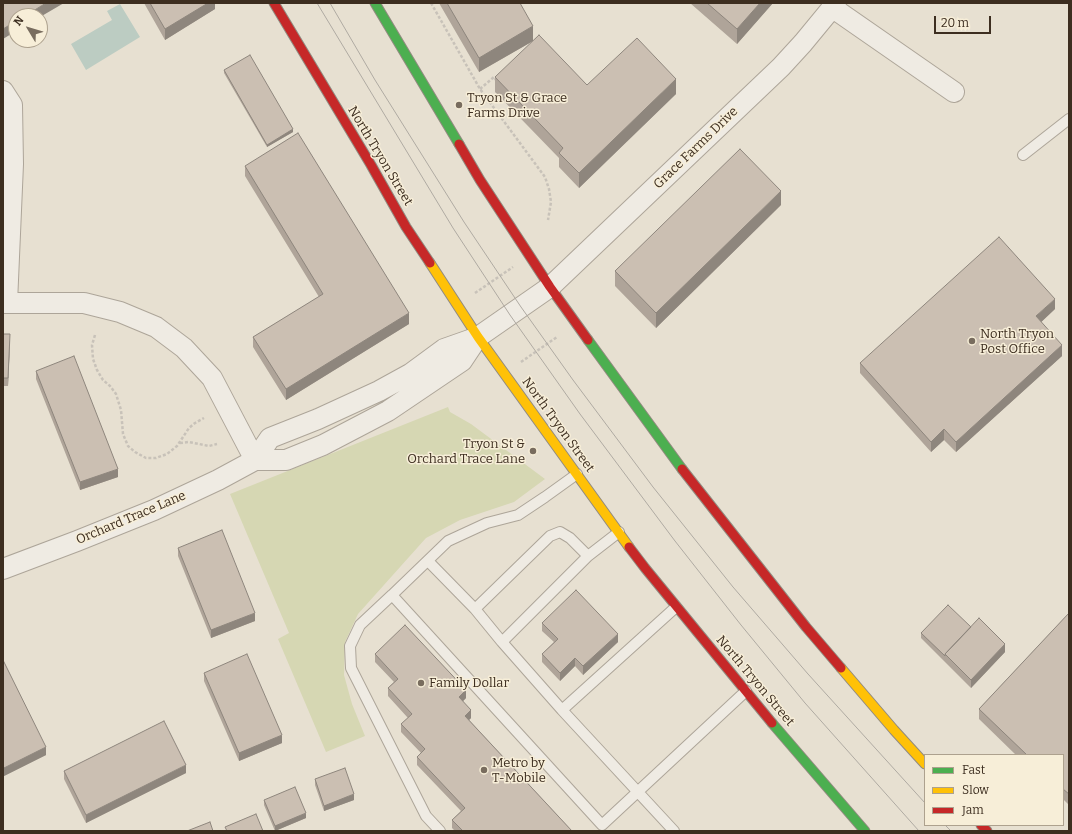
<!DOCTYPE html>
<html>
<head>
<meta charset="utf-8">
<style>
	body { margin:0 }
	#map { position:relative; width:1072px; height:834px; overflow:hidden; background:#e7e0d1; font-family:Bitter,serif }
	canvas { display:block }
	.frame { position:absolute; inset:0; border:4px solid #3d2e20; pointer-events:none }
	.legend { position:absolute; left:924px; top:754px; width:140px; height:72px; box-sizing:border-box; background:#f7eed8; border:1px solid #ada18e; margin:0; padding:5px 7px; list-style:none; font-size:12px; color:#3d2e20 }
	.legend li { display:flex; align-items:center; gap:8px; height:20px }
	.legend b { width:20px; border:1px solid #ada18e }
	.north { position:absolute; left:8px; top:8px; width:40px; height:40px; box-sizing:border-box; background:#f7eed8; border:1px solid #ada18e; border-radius:50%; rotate:308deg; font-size:11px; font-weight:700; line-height:16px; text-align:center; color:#3d2e20 }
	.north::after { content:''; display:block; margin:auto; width:14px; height:18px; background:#786c5e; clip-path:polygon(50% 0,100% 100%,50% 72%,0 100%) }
	.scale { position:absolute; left:934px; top:16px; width:57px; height:18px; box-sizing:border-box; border:2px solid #3d2e20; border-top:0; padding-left:5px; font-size:12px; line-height:14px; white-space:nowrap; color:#3d2e20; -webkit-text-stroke:3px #f7eed8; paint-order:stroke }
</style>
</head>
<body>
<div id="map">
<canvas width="1072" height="834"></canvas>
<div class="frame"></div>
<ul class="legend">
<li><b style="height:5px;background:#4caf50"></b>Fast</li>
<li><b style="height:5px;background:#ffc107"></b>Slow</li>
<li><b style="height:5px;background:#c62828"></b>Jam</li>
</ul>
<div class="north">N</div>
<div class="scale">20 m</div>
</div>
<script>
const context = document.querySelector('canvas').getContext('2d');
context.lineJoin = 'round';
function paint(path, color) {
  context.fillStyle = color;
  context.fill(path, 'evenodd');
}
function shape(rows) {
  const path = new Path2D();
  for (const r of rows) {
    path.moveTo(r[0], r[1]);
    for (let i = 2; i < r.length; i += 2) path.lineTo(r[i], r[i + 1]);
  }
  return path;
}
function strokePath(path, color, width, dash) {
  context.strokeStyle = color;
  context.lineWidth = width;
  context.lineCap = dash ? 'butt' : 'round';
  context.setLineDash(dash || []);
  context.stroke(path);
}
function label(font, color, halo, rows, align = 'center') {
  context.font = font + ' Bitter,serif';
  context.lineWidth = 3;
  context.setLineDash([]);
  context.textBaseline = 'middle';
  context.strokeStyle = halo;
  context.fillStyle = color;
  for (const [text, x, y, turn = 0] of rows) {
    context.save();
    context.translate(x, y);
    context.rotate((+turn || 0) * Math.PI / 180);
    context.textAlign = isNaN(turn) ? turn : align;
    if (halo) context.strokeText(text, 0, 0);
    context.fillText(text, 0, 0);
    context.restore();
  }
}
paint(shape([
	[448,407,450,412,471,424,545,479,514,502,460,520,426,538,358,614,345,642,344,675,352,704,365,736,326,752,278,639,289,633,230,494]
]), '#d6d7b3');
paint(shape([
	[120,4,140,37,86,70,71,44,112,20,107,11]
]), '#bcccc2');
const lane = shape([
	[1023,155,1069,119],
	[577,474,545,497,518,515,487,523,448,541,392,595,602,825,746,691],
	[428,561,475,609,550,536,560,532,570,538,588,556,619,532],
	[392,595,360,625,350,646,351,668,426,816,440,831],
	[475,609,502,642,562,710],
	[502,642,588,556],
	[674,831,562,710,676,607]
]);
const street = shape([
	[833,8,954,92],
	[3,91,12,105,13,164,7,303],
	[3,303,84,303,120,312,156,327,184,348,212,378,255,460],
	[255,460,286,460,323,445,388,411,462,361,478,337],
	[3,569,77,541,154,510,218,480,255,460,270,438,318,419,379,391,410,374,444,349,478,337,550,287,781,67,803,43,836,3]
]);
const fast = shape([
	[375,3,459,144],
	[588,340,682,469],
	[772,723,865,831]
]);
const slow = shape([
	[430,263,478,337,629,547],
	[841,668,894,730,925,764]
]);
const jam = shape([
	[274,3,371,165,406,227,430,263],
	[459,144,480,180,550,287,588,340],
	[682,469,806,627,841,668],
	[629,547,645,568,772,723],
	[981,825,987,831]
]);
strokePath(lane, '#ada599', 12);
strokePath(street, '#ada599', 22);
strokePath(fast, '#928b80', 11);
strokePath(slow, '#928b80', 11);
strokePath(jam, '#928b80', 11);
strokePath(shape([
	[431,3,480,89,545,177,549,189,551,202,548,220],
	[480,89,494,77,496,80],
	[475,293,513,267],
	[95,335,92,345,93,359,97,370,103,380,110,386,116,394,121,410,123,434,128,446,135,452,146,458,156,458,167,454,177,446,189,428,195,423,204,418],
	[521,362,557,337],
	[180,443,189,442,209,446,217,444]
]), '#c8c2b9', 2.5, [3, 2]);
strokePath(lane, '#efebe3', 10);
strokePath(street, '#efebe3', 20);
strokePath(fast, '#4caf50', 9);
strokePath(slow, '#ffc107', 9);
strokePath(jam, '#c62828', 9);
strokePath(shape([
	[317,3,453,228,510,315,580,414,675,541,741,625,805,703,919,831],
	[330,3,375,80,464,222,521,307,573,380,653,487,733,587,808,674,925,803],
	[945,825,951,831]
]), '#afaaa2', 1);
paint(shape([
	[144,3,215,3,215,9,165,40],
	[439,3,520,3,533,41,479,72],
	[690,3,773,3,737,44],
	[224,70,293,132,267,147,224,73],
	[495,77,587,85,676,94,579,188,559,167,559,158,495,92],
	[245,166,409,324,286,400,253,347,253,337,319,297,245,176],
	[781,205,656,328,615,286,615,271],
	[1055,309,1041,322,1062,356,956,452,944,440,931,452,860,373,860,363],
	[3,334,10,342,8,386,3,386],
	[36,371,118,477,80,490,36,379],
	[178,548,255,621,211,638,178,556],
	[1069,613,1069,805,1063,799,1063,755,1016,755,979,719,979,709],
	[542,623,618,642,583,675,575,666,560,681,542,662,542,654,554,642,542,631],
	[971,627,1005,652,971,688,921,638,921,633],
	[375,654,466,698,463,701,471,718,469,720,572,831,455,831,452,828,452,820,461,811,417,765,417,757,421,753,401,732,401,724,408,718,388,696,388,688,394,682,375,662],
	[3,660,46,755,4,776,3,773],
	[204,673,282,743,239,761,204,681],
	[64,771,186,773,86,823,64,779],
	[315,779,354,800,324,811,315,785],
	[264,800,306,818,275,831,264,805]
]), '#afa499');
paint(shape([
	[46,3,64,3,40,17,40,16,25,16],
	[208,3,215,3,215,9,165,40,165,29],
	[760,3,773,3,737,44,737,29],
	[16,21,16,31,3,39,3,29],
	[533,26,533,41,479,72,479,58],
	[676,79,676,94,579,188,579,173],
	[293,129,293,132,267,147,267,145],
	[781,191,781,205,656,328,656,313],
	[1055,299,1055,309,1036,327,1036,316],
	[409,313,409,324,286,400,286,389],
	[10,334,10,342,8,386,8,378],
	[1062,345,1062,356,956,452,956,442],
	[944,429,944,440,931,452,931,442],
	[118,469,118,477,80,490,80,482],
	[255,613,255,621,211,638,211,630],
	[618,634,618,642,583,675,583,666],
	[1005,644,1005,652,971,688,971,680],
	[575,658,575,666,560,681,560,673],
	[466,690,466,698,459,705,459,697],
	[471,710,471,718,465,724,465,716],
	[282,735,282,743,239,761,239,753],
	[46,747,46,755,4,776,4,768],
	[186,765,186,773,86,823,86,815],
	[354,794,354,800,324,811,324,806],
	[306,813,306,818,275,831,275,826]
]), '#8e867d');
const building = shape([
	[3,3,46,3,25,16,16,16,16,21,3,29,3,3],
	[150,3,208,3,165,29,150,3],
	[447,3,520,3,533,26,479,58,447,3],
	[707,3,760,3,737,29,707,3],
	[539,35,587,85,637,38,676,79,579,173,559,153,563,148,495,77,539,35],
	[250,55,293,129,267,145,224,70,250,55],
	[298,133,409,313,286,389,253,337,323,294,245,166,298,133],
	[740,149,781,191,656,313,615,271,740,149],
	[999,237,1055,299,1036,316,1062,345,956,442,944,429,931,442,860,363,999,237],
	[3,334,10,334,8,378,3,378,3,334],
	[74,356,118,469,80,482,36,371,74,356],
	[222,530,255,613,211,630,178,548,222,530],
	[576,590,618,634,583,666,575,658,560,673,542,654,558,639,542,623,576,590],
	[948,605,971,627,945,654,945,656,921,633,948,605],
	[1069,613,1069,794,1063,789,1063,755,1027,755,979,709,1069,613],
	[979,618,1005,644,971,680,945,654,979,618],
	[405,625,466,690,459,697,471,710,465,716,572,831,463,831,452,820,465,808,417,757,425,749,401,724,412,714,388,688,398,679,375,654,405,625],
	[247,654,282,735,239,753,204,673,247,654],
	[3,660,46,747,4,768,3,765,3,660],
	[164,721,186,765,86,815,64,771,164,721],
	[345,768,354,794,324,806,315,779,345,768],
	[295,787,306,813,275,826,264,800,295,787],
	[256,814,263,831,227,831,225,827,256,814],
	[210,822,213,831,187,831,210,822]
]);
paint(building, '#cbbfb2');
strokePath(building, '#8e867d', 1);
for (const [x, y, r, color] of [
	[459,105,4,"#786c5e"],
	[972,341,4,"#786c5e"],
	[533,451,4,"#786c5e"],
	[421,683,4,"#786c5e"],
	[484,770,4,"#786c5e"]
]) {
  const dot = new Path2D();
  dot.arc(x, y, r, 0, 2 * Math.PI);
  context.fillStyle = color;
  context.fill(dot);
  strokePath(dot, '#f7eed8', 1.5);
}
label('13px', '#3d2e20', '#f7eed8', [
	["Tryon St & Grace",467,98],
	["Farms Drive",467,113],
	["North Tryon",980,334],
	["Post Office",980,349],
	["Tryon St &",525,444,"right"],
	["Orchard Trace Lane",525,459,"right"],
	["Family Dollar",429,683],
	["Metro by",492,763],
	["T-Mobile",492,778]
], 'left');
label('13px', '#3d2e20', '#f7eed8', [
	["Grace Farms Drive",696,148,-44],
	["North Tryon Street",380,156,59],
	["North Tryon Street",558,425,54],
	["Orchard Trace Lane",131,518,-23],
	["North Tryon Street",755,681,50]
]);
</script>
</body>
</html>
